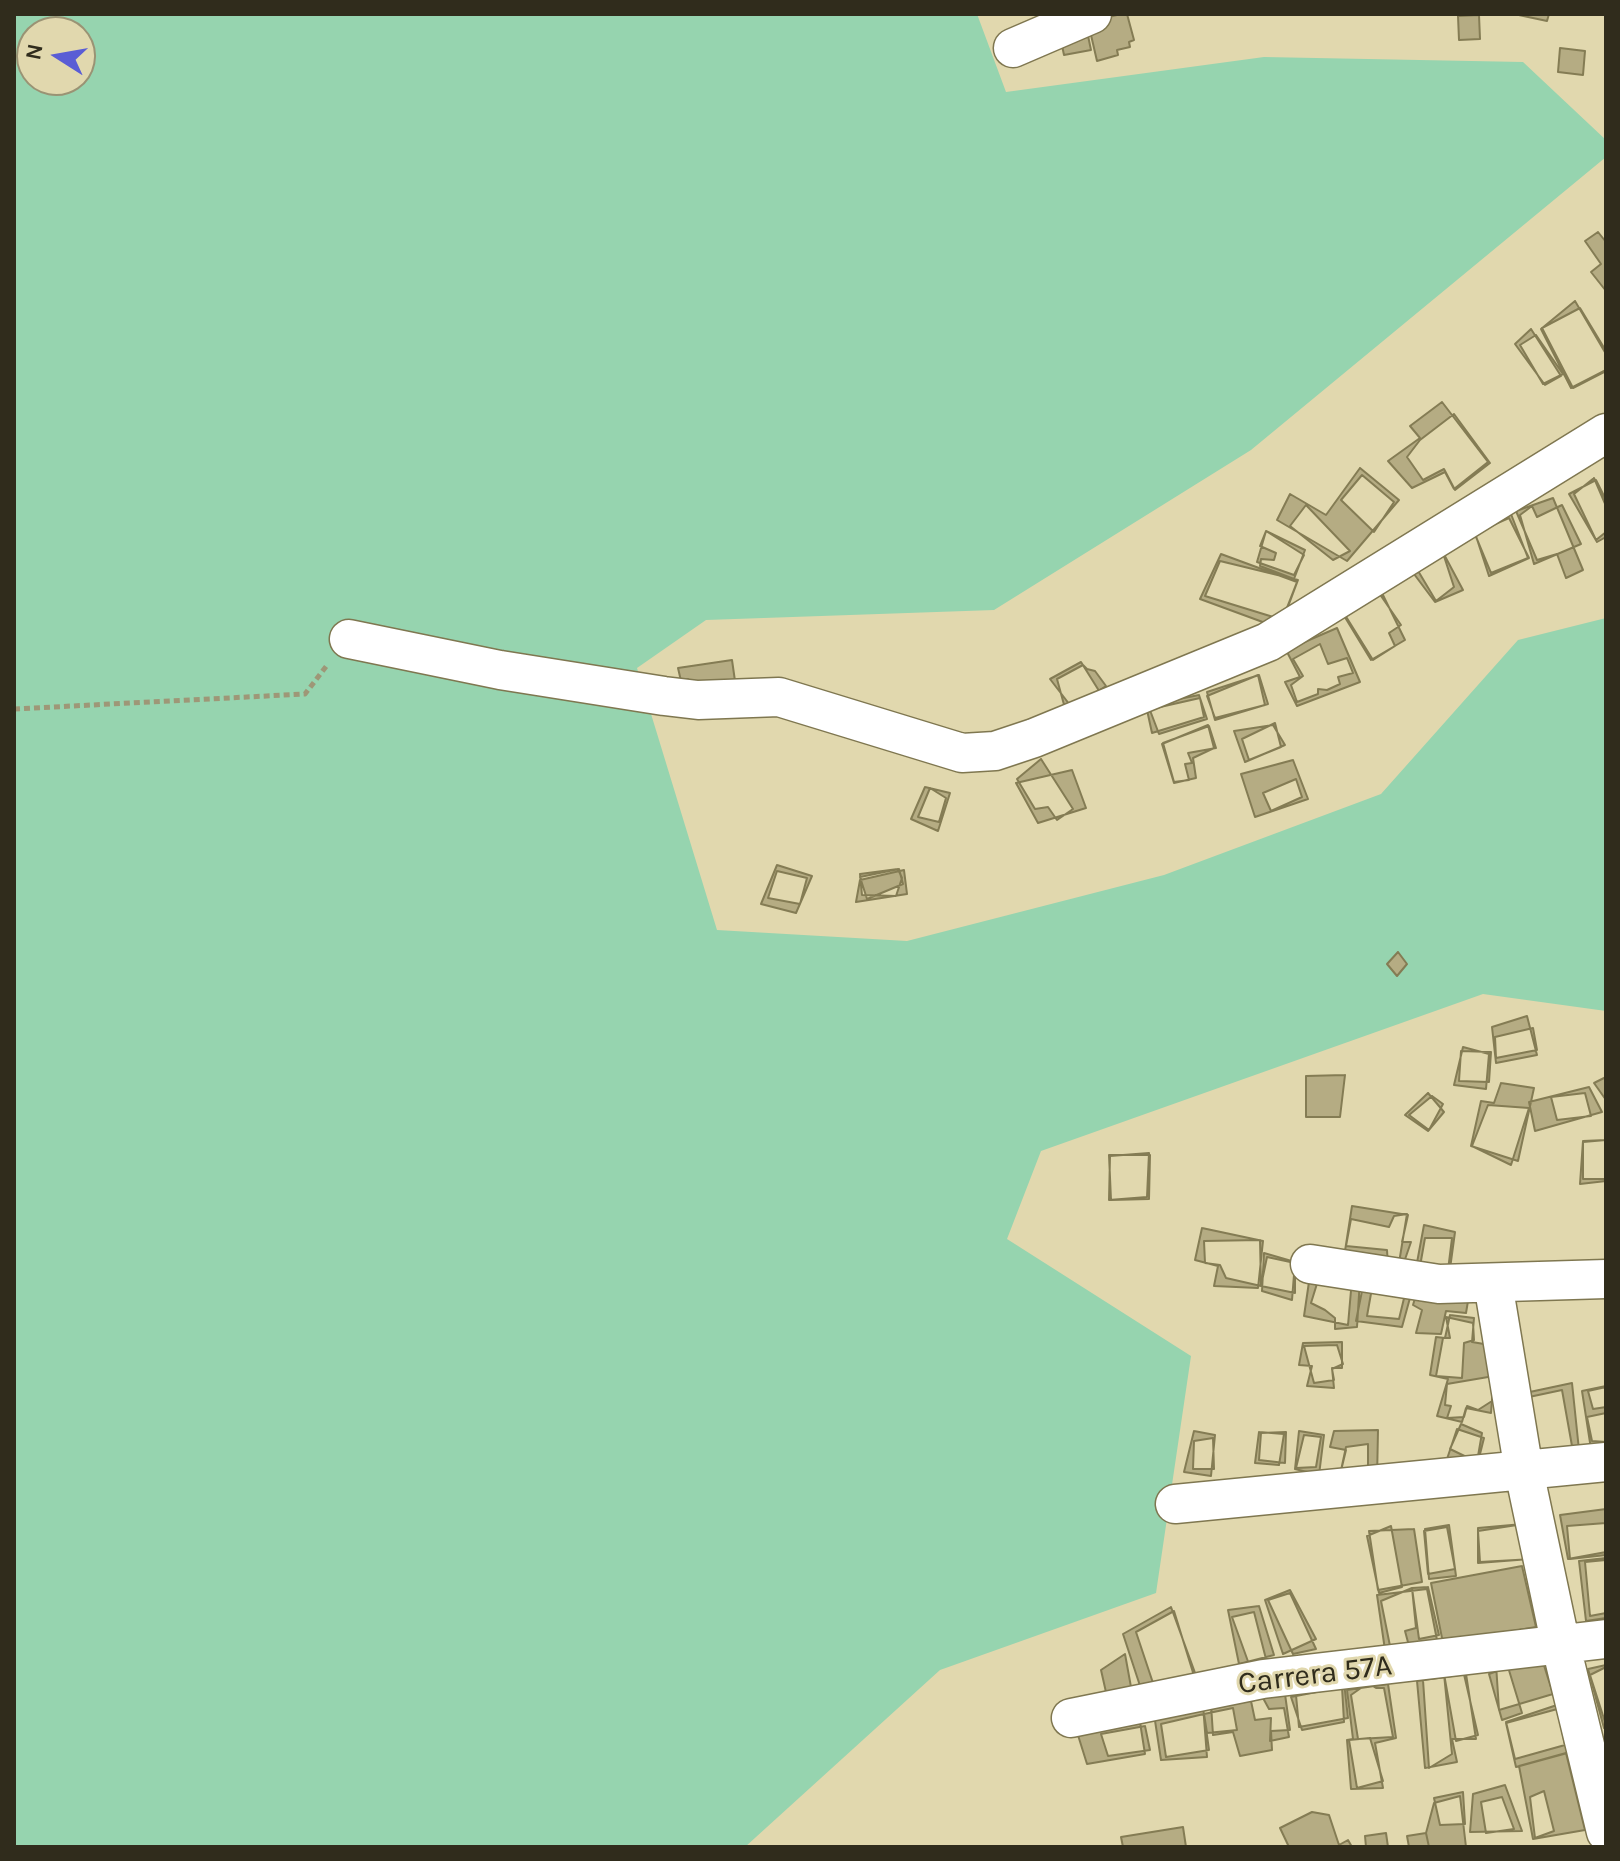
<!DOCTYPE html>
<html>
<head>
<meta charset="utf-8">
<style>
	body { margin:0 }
	#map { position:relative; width:1620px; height:1861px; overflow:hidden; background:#e1d8ae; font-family:Karla,sans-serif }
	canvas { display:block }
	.frame { position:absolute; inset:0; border:16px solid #302c1c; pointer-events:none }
	.north { position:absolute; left:16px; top:16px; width:80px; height:80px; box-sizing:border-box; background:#e1d8ae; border:2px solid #9a9374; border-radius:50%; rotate:281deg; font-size:22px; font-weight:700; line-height:32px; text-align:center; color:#302c1c }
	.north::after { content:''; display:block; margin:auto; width:28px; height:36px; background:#5a5dd5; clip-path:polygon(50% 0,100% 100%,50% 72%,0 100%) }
</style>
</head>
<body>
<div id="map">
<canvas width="1620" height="1861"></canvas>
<div class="frame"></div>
<div class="north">N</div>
</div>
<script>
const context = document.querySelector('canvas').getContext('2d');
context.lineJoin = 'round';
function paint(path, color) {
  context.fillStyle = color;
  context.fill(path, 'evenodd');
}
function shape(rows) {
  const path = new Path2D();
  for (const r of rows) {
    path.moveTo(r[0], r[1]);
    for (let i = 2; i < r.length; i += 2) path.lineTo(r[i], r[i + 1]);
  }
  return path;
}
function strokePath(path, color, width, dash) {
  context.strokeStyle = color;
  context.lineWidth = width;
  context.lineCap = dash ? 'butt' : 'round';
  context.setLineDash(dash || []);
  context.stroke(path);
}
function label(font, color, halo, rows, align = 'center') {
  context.font = font + ' Karla,sans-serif';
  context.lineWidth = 6;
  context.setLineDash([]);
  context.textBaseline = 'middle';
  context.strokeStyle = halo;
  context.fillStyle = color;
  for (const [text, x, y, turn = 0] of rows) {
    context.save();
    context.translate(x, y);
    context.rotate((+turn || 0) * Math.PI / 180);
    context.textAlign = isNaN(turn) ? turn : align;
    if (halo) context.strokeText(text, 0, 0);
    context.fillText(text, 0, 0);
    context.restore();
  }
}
paint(shape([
	[14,14,977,14,1006,92,1264,57,1523,62,1606,140,1606,157,1251,450,994,610,706,620,637,668,717,930,907,941,1164,875,1381,794,1518,640,1606,618,1606,1011,1483,994,1041,1151,1007,1239,1191,1356,1156,1593,940,1670,745,1847,14,1847],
	[32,32,80,32,80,80,32,80]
]), '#96d4af');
const building = shape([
	[1121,14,1127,14,1134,40,1129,42,1130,47,1117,50,1118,55,1097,61,1088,22,1121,14],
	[1514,14,1549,14,1547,21,1514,14],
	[1479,15,1480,39,1459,40,1458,16,1479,15],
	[1087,31,1091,50,1064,55,1060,36,1087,31],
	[1560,48,1585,51,1583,75,1558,72,1560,48],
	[1598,232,1606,242,1606,291,1591,272,1601,264,1585,241,1598,232],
	[1575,301,1606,354,1606,370,1571,388,1541,329,1575,301],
	[1580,308,1606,351,1606,371,1573,388,1542,328,1580,308],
	[1531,329,1561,376,1545,385,1515,344,1531,329],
	[1536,335,1563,374,1543,384,1520,345,1536,335],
	[1442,402,1488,462,1454,489,1445,472,1412,488,1388,461,1420,438,1410,426,1442,402],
	[1454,414,1490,463,1455,490,1444,469,1423,480,1407,457,1420,440,1454,414],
	[1360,468,1399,500,1347,561,1277,520,1290,494,1326,515,1360,468],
	[1362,475,1394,502,1374,532,1341,500,1362,475],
	[1594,478,1606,506,1606,532,1596,540,1574,494,1594,478],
	[1596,480,1606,500,1606,537,1597,542,1569,494,1596,480],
	[1553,498,1583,570,1566,578,1557,554,1537,560,1516,511,1553,498],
	[1306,505,1350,551,1333,560,1290,526,1306,505],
	[1562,505,1581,544,1534,564,1520,515,1532,506,1537,517,1562,505],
	[1511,514,1528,558,1491,573,1474,532,1511,514],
	[1509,518,1529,558,1489,576,1475,533,1509,518],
	[1266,531,1304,555,1294,575,1257,562,1266,531],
	[1266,531,1305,550,1294,579,1260,566,1261,559,1274,560,1276,553,1260,546,1266,531],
	[1439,545,1463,590,1435,602,1405,562,1439,545],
	[1441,547,1454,587,1436,601,1414,564,1441,547],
	[1221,554,1297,582,1279,628,1200,599,1221,554],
	[1220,561,1298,580,1283,620,1205,596,1220,561],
	[1380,589,1405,640,1371,660,1343,614,1380,589],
	[1379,593,1401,625,1389,633,1395,646,1373,660,1345,615,1379,593],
	[1337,628,1360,682,1297,706,1285,682,1300,677,1286,650,1337,628],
	[1320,644,1328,664,1347,658,1353,673,1338,677,1340,684,1327,690,1318,689,1318,694,1297,702,1291,685,1303,676,1293,659,1320,644],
	[732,660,735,681,689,688,688,679,681,681,678,668,732,660],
	[1081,662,1101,694,1073,709,1050,679,1081,662],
	[1083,665,1087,669,1095,671,1106,686,1066,712,1057,679,1083,665],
	[1258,675,1265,705,1215,718,1207,696,1258,675],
	[1259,675,1268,704,1215,720,1207,692,1259,675],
	[1199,695,1207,719,1159,734,1148,705,1199,695],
	[1200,698,1204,717,1152,733,1147,710,1200,698],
	[1275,723,1281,747,1249,760,1242,739,1275,723],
	[1208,725,1214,748,1193,758,1196,778,1174,783,1162,744,1208,725],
	[1273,725,1285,745,1245,762,1234,731,1273,725],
	[1209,726,1216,748,1188,753,1192,763,1185,764,1189,780,1174,782,1163,743,1209,726],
	[1041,759,1073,809,1057,820,1048,807,1035,809,1017,779,1041,759],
	[1293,760,1308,799,1255,817,1241,774,1293,760],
	[1072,770,1086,808,1038,823,1016,783,1072,770],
	[1296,779,1302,797,1271,811,1263,793,1296,779],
	[925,787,950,793,938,831,911,819,925,787],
	[930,788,946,798,939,822,918,817,930,788],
	[777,865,812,876,796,913,761,904,777,865],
	[898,869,902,878,896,896,862,895,860,874,898,869],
	[899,869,903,884,867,899,860,877,899,869],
	[904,870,907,894,856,902,860,880,904,870],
	[777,871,807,878,800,904,768,898,777,871],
	[1398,952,1407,964,1397,976,1387,964,1398,952],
	[1527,1016,1537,1055,1496,1063,1492,1027,1527,1016],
	[1533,1028,1537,1050,1496,1058,1495,1037,1533,1028],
	[1463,1047,1489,1054,1486,1089,1454,1085,1463,1047],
	[1461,1051,1491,1052,1489,1082,1459,1081,1461,1051],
	[1345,1075,1340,1117,1306,1117,1306,1076,1345,1075],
	[1606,1077,1606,1100,1594,1083,1606,1077],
	[1501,1083,1534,1088,1518,1161,1471,1146,1481,1101,1494,1103,1501,1083],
	[1589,1087,1602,1112,1535,1131,1529,1102,1589,1087],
	[1428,1093,1444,1112,1428,1131,1405,1115,1428,1093],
	[1585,1093,1591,1116,1557,1120,1551,1097,1585,1093],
	[1432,1096,1443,1104,1429,1130,1409,1115,1432,1096],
	[1488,1105,1529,1108,1511,1165,1472,1146,1488,1105],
	[1606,1140,1606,1179,1583,1179,1583,1142,1606,1140],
	[1606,1140,1606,1181,1580,1184,1583,1141,1606,1140],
	[1149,1153,1147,1197,1109,1200,1110,1156,1149,1153],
	[1109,1155,1150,1155,1149,1199,1111,1200,1109,1155],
	[1352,1206,1408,1215,1402,1242,1411,1242,1402,1268,1345,1251,1352,1206],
	[1407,1214,1398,1269,1388,1266,1387,1250,1346,1246,1351,1219,1389,1227,1394,1216,1407,1214],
	[1424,1225,1455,1232,1449,1276,1416,1268,1424,1225],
	[1202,1228,1263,1241,1258,1288,1214,1286,1218,1266,1195,1260,1202,1228],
	[1425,1238,1452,1238,1448,1270,1419,1272,1425,1238],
	[1260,1240,1261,1286,1226,1278,1220,1265,1205,1263,1204,1241,1260,1240],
	[1264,1253,1295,1262,1292,1300,1262,1291,1264,1253],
	[1267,1257,1295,1263,1295,1293,1261,1286,1267,1257],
	[1320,1274,1360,1279,1357,1327,1335,1329,1335,1318,1325,1310,1311,1303,1320,1274],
	[1310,1275,1352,1279,1348,1325,1304,1316,1310,1275],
	[1365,1276,1413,1287,1402,1327,1356,1321,1365,1276],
	[1372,1288,1406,1290,1399,1319,1367,1316,1372,1288],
	[1418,1288,1469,1295,1466,1313,1446,1311,1441,1334,1416,1333,1422,1310,1413,1305,1418,1288],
	[1450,1315,1474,1318,1472,1342,1496,1346,1491,1413,1466,1408,1462,1422,1437,1416,1448,1379,1430,1375,1436,1337,1445,1338,1450,1315],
	[1446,1317,1473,1323,1474,1340,1464,1343,1462,1378,1436,1376,1443,1338,1450,1338,1446,1317],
	[1342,1342,1342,1368,1332,1368,1334,1388,1307,1386,1312,1366,1299,1365,1303,1343,1342,1342],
	[1337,1345,1343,1364,1332,1369,1334,1380,1314,1383,1304,1346,1337,1345],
	[1494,1376,1492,1401,1478,1410,1467,1406,1464,1417,1447,1418,1451,1406,1445,1405,1447,1384,1494,1376],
	[1572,1383,1579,1450,1537,1455,1525,1393,1572,1383],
	[1606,1386,1606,1448,1591,1449,1582,1391,1606,1386],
	[1606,1387,1606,1407,1593,1409,1588,1391,1606,1387],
	[1562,1390,1572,1446,1537,1454,1529,1397,1562,1390],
	[1606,1413,1606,1442,1592,1441,1587,1417,1606,1413],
	[1461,1424,1482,1433,1477,1462,1450,1449,1461,1424],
	[1457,1429,1484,1438,1477,1466,1447,1459,1457,1429],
	[1378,1430,1377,1480,1339,1479,1346,1450,1330,1447,1334,1431,1378,1430],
	[1194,1431,1215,1435,1211,1476,1184,1472,1194,1431],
	[1299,1431,1324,1435,1319,1475,1295,1469,1299,1431],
	[1259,1432,1284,1434,1279,1465,1255,1463,1259,1432],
	[1286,1432,1285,1463,1259,1460,1261,1433,1286,1432],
	[1304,1435,1321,1437,1316,1467,1296,1468,1304,1435],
	[1213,1438,1214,1469,1193,1469,1194,1441,1213,1438],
	[1368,1444,1368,1480,1340,1475,1346,1447,1368,1444],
	[1606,1509,1606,1552,1568,1559,1560,1515,1606,1509],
	[1530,1523,1533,1559,1480,1562,1478,1531,1530,1523],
	[1606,1523,1606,1555,1570,1559,1567,1526,1606,1523],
	[1523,1524,1530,1559,1478,1563,1478,1528,1523,1524],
	[1449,1525,1456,1576,1429,1579,1425,1529,1449,1525],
	[1391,1526,1402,1587,1379,1593,1367,1536,1391,1526],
	[1447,1527,1455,1569,1428,1574,1424,1531,1447,1527],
	[1414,1529,1422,1582,1378,1590,1369,1531,1414,1529],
	[1606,1558,1606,1618,1586,1621,1579,1561,1606,1558],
	[1606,1560,1606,1613,1590,1616,1585,1562,1606,1560],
	[1522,1566,1536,1627,1443,1643,1431,1583,1522,1566],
	[1428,1587,1439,1635,1419,1639,1412,1588,1428,1587],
	[1412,1588,1416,1628,1405,1631,1409,1646,1391,1651,1381,1601,1412,1588],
	[1427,1589,1437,1640,1385,1650,1377,1595,1427,1589],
	[1290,1590,1316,1639,1283,1654,1265,1600,1290,1590],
	[1290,1593,1316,1649,1293,1654,1268,1600,1290,1593],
	[1259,1606,1274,1655,1239,1664,1228,1610,1259,1606],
	[1171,1607,1198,1681,1144,1698,1123,1634,1171,1607],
	[1174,1611,1195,1679,1157,1695,1136,1632,1174,1611],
	[1254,1612,1266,1659,1250,1667,1232,1617,1254,1612],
	[1125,1654,1131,1687,1108,1701,1101,1670,1125,1654],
	[1542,1659,1553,1694,1499,1710,1496,1664,1542,1659],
	[1606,1665,1606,1727,1604,1728,1588,1669,1606,1665],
	[1508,1667,1522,1713,1502,1720,1489,1674,1508,1667],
	[1606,1667,1606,1725,1590,1675,1606,1667],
	[1463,1670,1478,1735,1456,1741,1444,1674,1463,1670],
	[1444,1674,1452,1754,1429,1768,1423,1680,1444,1674],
	[1466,1674,1476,1739,1452,1739,1457,1762,1425,1768,1417,1681,1466,1674],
	[1344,1682,1348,1718,1299,1727,1296,1695,1344,1682],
	[1368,1683,1376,1688,1384,1688,1393,1737,1358,1739,1351,1695,1368,1683],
	[1388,1684,1396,1738,1375,1743,1383,1788,1351,1789,1347,1740,1353,1739,1347,1690,1388,1684],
	[1284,1687,1290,1730,1271,1731,1272,1750,1240,1756,1233,1732,1213,1735,1211,1704,1284,1687],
	[1342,1687,1344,1722,1302,1730,1291,1697,1342,1687],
	[1263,1698,1269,1709,1284,1708,1289,1737,1270,1741,1271,1718,1255,1720,1251,1701,1263,1698],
	[1203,1705,1207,1757,1161,1760,1154,1714,1203,1705],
	[1557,1705,1565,1745,1515,1759,1506,1722,1557,1705],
	[1233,1708,1237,1730,1207,1733,1204,1714,1233,1708],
	[1561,1708,1571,1752,1516,1767,1506,1723,1561,1708],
	[1204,1714,1209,1750,1166,1757,1161,1724,1204,1714],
	[1139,1716,1145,1754,1087,1764,1077,1732,1139,1716],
	[1145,1726,1150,1750,1108,1756,1101,1734,1145,1726],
	[1370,1738,1383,1781,1357,1788,1349,1740,1370,1738],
	[1566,1753,1585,1830,1533,1839,1519,1766,1566,1753],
	[1505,1785,1522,1831,1470,1832,1473,1794,1505,1785],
	[1544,1791,1554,1831,1535,1838,1530,1797,1544,1791],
	[1463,1792,1465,1824,1440,1825,1434,1798,1463,1792],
	[1460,1796,1466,1847,1429,1847,1426,1833,1434,1803,1460,1796],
	[1502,1797,1514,1829,1486,1833,1481,1802,1502,1797],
	[1312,1812,1329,1815,1339,1845,1348,1840,1352,1847,1289,1847,1280,1828,1312,1812],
	[1183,1827,1186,1847,1123,1847,1121,1837,1183,1827],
	[1386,1833,1388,1847,1366,1847,1365,1836,1386,1833],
	[1426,1833,1429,1847,1409,1847,1407,1836,1426,1833]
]);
paint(building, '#b5ac83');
strokePath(building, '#847c54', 2);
const minor = shape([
	[1013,48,1092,14],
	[349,639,500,670,664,696,698,700,779,697,962,753,995,751,1034,738,1268,642,1606,433],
	[1310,1264,1439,1284,1606,1279],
	[1493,1283,1524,1471,1561,1646,1606,1832],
	[1175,1504,1606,1462],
	[1071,1718,1263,1679,1606,1639]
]);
strokePath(minor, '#7f7750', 41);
strokePath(shape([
	[14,709,305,694,328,664]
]), '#9e9777', 5, [6, 4]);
strokePath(minor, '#fff', 38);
label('30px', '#302c1c', '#e1d8ae', [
	["Carrera 57A",1315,1675,-7]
]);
</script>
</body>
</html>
